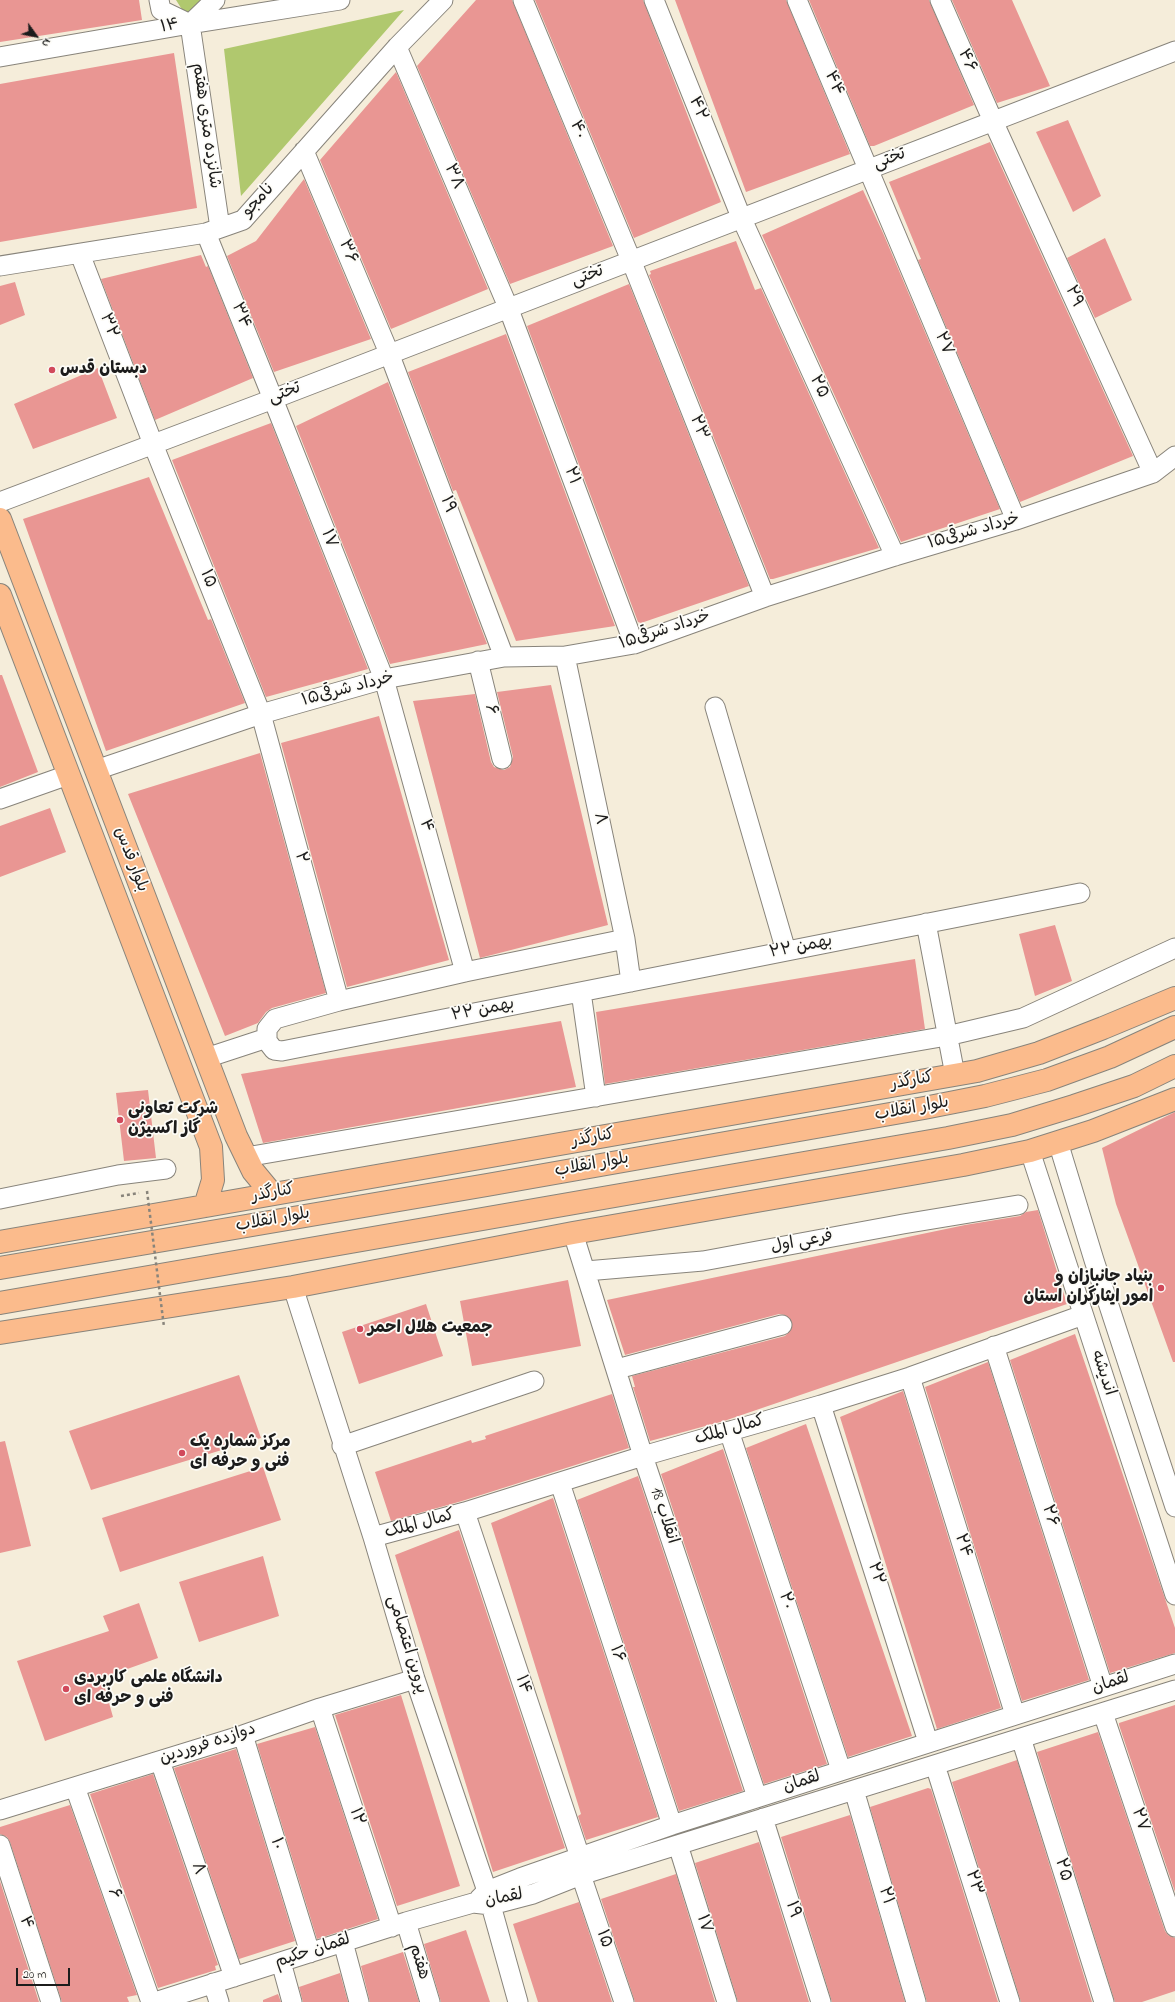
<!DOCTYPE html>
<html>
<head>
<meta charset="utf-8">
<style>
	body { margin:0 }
	#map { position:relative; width:1175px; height:2002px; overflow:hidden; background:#f5edda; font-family:"Indie Flower",sans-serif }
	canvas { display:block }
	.north { position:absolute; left:16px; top:16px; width:40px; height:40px; -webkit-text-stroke:3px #fdfcf7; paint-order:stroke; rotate:123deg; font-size:11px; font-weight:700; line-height:16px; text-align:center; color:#1c1c1c }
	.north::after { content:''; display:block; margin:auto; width:14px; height:18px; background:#1c1c1c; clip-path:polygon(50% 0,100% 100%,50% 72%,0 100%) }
	.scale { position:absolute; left:16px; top:1968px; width:54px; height:18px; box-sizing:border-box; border:2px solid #1c1c1c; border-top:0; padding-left:5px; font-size:12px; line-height:14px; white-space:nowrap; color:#1c1c1c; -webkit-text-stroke:3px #fdfcf7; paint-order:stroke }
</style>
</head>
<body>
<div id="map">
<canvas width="1175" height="2002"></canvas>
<div class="north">N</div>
<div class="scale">20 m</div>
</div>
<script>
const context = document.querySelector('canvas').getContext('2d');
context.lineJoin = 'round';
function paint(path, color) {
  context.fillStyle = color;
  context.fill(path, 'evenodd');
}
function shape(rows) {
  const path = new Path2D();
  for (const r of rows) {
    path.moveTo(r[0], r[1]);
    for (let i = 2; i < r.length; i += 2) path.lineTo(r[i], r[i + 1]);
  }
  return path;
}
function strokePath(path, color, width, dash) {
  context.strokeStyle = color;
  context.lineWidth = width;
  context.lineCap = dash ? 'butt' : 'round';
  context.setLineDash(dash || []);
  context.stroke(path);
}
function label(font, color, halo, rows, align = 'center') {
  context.font = font + ' "Indie Flower","Playpen Sans Arabic",sans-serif';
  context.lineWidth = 3.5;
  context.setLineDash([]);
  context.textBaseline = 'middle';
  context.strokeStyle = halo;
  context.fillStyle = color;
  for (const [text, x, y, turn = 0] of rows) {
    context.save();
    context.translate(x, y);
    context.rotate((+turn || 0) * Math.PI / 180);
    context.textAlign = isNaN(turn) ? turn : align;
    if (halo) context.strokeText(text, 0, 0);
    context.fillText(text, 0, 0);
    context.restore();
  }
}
paint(shape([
	[176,0,207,0,188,19],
	[404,10,241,196,224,49]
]), '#b0c86e');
paint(shape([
	[0,0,139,0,142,20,0,42],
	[476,0,512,0,613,246,510,284,417,66],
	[535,0,643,0,721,202,634,238],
	[675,0,786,0,850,154,746,192],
	[809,0,929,0,974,105,874,146,870,146],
	[952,0,1012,0,1050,86,997,103],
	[174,53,197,208,0,242,0,84],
	[396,72,488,289,391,329,320,160],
	[1068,120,1101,196,1073,212,1036,132],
	[990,142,1133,456,1020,502,918,260,921,259,889,182],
	[304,179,371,339,274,372,227,256,256,241],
	[863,190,883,233,1000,509,901,542,762,235],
	[1105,238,1132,300,1095,318,1067,258],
	[736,241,755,290,761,288,879,548,773,579,770,579,649,275,651,274,650,271],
	[201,255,206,267,208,266,253,378,155,420,101,279],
	[15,282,25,315,0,325,0,286],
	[629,284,749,586,641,623,638,622,527,326],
	[506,334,615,626,516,641,456,490,453,491,408,372],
	[98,368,117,418,33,449,14,404],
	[388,382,487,644,390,664,296,426],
	[271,423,368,669,266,697,172,460],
	[149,477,208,620,211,619,245,703,106,751,23,519],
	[0,675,2,675,38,772,0,787],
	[551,685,608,925,480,958,413,701,475,694,491,762,494,767,504,770,510,767,513,757,497,692],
	[379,716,449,960,347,987,281,743],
	[260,753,326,993,272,1008,266,1012,258,1023,225,1036,128,794],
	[50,808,66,852,0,877,0,826],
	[1055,925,1072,981,1035,996,1019,934],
	[915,959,925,1029,605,1084,596,1012],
	[561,1021,576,1087,263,1143,241,1074],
	[148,1090,156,1158,124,1161,116,1093],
	[1175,1112,1175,1362,1173,1362,1116,1204,1102,1148],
	[1038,1210,1067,1304,724,1421,650,1441,633,1387,635,1387,632,1376,785,1336,792,1328,792,1322,785,1315,779,1314,625,1355,607,1300,965,1225,1020,1216,1026,1212],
	[568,1280,581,1346,472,1366,460,1301],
	[426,1304,443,1356,359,1384,342,1332],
	[1075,1334,1175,1628,1175,1653,1110,1673,1010,1360],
	[988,1362,1089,1680,1022,1701,925,1387],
	[239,1375,261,1438,91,1490,69,1431],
	[903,1391,1001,1708,937,1729,840,1417],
	[612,1394,629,1448,462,1501,391,1521,375,1472,471,1440,472,1443,486,1439,485,1436],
	[806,1424,912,1736,848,1757,746,1448],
	[5,1441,31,1546,0,1553,0,1442],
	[723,1449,827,1764,764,1784,661,1474],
	[263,1467,281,1520,120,1572,102,1518],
	[638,1476,743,1791,679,1811,577,1500],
	[553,1498,658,1817,586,1840,578,1816,581,1814,491,1523],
	[459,1530,565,1848,493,1872,395,1555],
	[263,1556,279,1616,199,1642,179,1582],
	[139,1603,158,1658,102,1678,113,1717,45,1741,17,1661,109,1631,103,1616],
	[401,1695,460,1886,397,1906,335,1715],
	[1175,1705,1175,1892,1119,1725,1119,1723],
	[315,1727,378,1919,317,1939,257,1744],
	[1098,1732,1165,1931,1168,1935,1175,1938,1175,1991,1142,2002,1115,2002,1037,1752],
	[236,1749,295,1941,239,1959,174,1768],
	[1017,1760,1092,2002,1021,2002,952,1782],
	[153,1774,218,1965,215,1966,216,1970,158,1988,90,1794],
	[928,1788,931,1789,998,2002,927,2002,870,1807],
	[70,1805,137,1995,127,1997,129,2002,62,2002,10,1842,7,1837,0,1834,0,1827],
	[850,1815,905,2002,832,2002,781,1837],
	[759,1842,809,2002,738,2002,695,1863],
	[676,1874,715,2002,635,2002,601,1899],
	[0,1881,39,2002,0,2002],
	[579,1902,612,2002,538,2002,513,1924],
	[466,1930,490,2002,441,2002,424,1944],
	[403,1952,419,2002,370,2002,361,1966],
	[340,1973,348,2002,303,2002,299,1987],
	[278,1994,281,2002,263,2002,263,2000]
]), '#e99693');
const minor = shape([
	[159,0,161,10,190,24],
	[523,0,631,260,765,597],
	[654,0,741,217,895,556],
	[797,0,1016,520],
	[940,0,993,121,1153,473],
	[190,24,220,228],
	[190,24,215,0],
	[397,47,508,307,634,644],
	[0,57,190,24,340,0],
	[304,151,389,353,504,657],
	[206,233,273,399,384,679,465,972],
	[80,254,153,444,261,714,339,1001],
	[0,266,206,233,243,220,397,47,443,0],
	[0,502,273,399,1175,51],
	[565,656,625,939,631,982],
	[478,661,502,759],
	[715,707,786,951],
	[96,770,261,714,384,679,504,657,565,656,634,644,765,597,895,556,1016,520,1153,473,1175,456],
	[0,799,68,775],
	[926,923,955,1075],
	[625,939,465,972,339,1001,275,1019,267,1029,267,1041,274,1050,282,1051,1080,893],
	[581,992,596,1097],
	[206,1058,267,1038],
	[1058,1142,1094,1260,1175,1507],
	[1030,1151,1175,1595],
	[246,1157,947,1036,1023,1018,1175,948],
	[0,1199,118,1175,166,1169],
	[573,1233,643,1456,757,1797],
	[586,1271,703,1261,903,1224,1018,1205],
	[293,1287,373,1537,415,1679,487,1891,518,2002],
	[994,1346,1103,1687],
	[617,1369,782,1325],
	[910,1377,1015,1715],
	[821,1405,928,1742],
	[729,1431,841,1770],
	[342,1446,534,1381],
	[560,1483,672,1825],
	[465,1512,580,1857],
	[373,1537,465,1512,643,1456,821,1405,910,1377,1083,1315],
	[320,1708,392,1927],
	[1103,1713,1175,1927],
	[243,1735,310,1953],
	[1021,1738,1104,2002],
	[160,1761,234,1977],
	[935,1765,1010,2002],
	[75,1787,151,2002],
	[854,1790,916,2002],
	[0,1810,243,1735,320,1708,415,1679],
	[763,1818,821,2002],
	[0,1845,51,2002],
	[678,1845,727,2002],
	[581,1875,624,2002],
	[479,1899,487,1891,520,1878,672,1825,1175,1664],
	[406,1922,430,2002],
	[343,1942,359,2002],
	[281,1962,292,2002],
	[213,1983,219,2002],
	[155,2002,406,1922,473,1903,491,1905,533,1894,581,1875,1175,1690]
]);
const major = shape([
	[0,519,236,1136,253,1171,272,1194],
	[0,595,211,1147,213,1180,205,1206],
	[0,1242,977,1071,1039,1053,1103,1028,1175,998],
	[0,1268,487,1185,924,1108,985,1096,1047,1080,1110,1057,1175,1027],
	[0,1303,948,1138,1012,1125,1074,1106,1134,1086,1175,1066],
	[0,1333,293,1287,573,1233,963,1165,1030,1151,1093,1131,1175,1099]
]);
strokePath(minor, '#88847b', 21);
strokePath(major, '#88847b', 24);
strokePath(shape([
	[121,1196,139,1193]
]), '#88847b', 2.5, [3, 3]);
strokePath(minor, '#fff', 19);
strokePath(major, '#fbbb8c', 22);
strokePath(shape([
	[147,1191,164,1327]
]), '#88847b', 2.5, [3, 3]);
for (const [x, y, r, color] of [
	[52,370,4,"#d1495b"],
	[120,1120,4,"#d1495b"],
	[1161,1288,4,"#d1495b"],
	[360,1329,4,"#d1495b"],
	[182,1453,4,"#d1495b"],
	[66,1689,4,"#d1495b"]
]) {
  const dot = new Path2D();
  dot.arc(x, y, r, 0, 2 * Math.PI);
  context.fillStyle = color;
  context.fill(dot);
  strokePath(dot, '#fdfcf7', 1.5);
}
label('17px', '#1c1c1c', '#fdfcf7', [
	["۱۴",170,27,-10],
	["۴۶",966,61,66],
	["۴۴",833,84,67],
	["۴۲",697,109,68],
	["شانزده متری هفتم",205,126,82],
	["۴۰",577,130,67],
	["تختی",890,160,-21],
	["۳۸",453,177,67],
	["نامجو",259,201,-47],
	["۳۶",347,252,67],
	["تختی",588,277,-21],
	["۲۹",1073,297,66],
	["۳۴",240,316,68],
	["۳۲",108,326,69],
	["۲۷",943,344,67],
	["۲۵",818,387,65],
	["تختی",285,394,-21],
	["۲۳",698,428,68],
	["۲۱",571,476,70],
	["۱۹",447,505,69],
	["۱۵خرداد شرقی",974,532,-16],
	["۱۷",328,539,69],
	["۱۵",207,579,68],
	["۱۵خرداد شرقی",665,631,-18],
	["۱۵خرداد شرقی",348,690,-15],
	["۶",490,710,77],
	["۸",599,819,78],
	["۴",425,826,74],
	["۲",300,858,75],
	["بلوار قدس",130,860,69],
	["۲۲ بهمن",801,948,-11],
	["۲۲ بهمن",483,1011,-11],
	["کنارگذر",912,1082,-10],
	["بلوار انقلاب",912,1110,-10],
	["کنارگذر",593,1139,-10],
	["بلوار انقلاب",592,1166,-10],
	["کنارگذر",273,1194,-10],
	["بلوار انقلاب",273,1221,-10],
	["فرعی اول",802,1243,-11],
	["اندیشه",1102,1373,72],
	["کمال الملک",730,1431,-16],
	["انقلاب 18",663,1516,72],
	["۲۶",1049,1516,72],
	["کمال الملک",420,1525,-15],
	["۲۴",962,1546,73],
	["۲۲",875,1574,72],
	["۲۰",785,1601,72],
	["پروین اعتصامی",406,1645,73],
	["۱۶",616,1654,72],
	["لقمان",1111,1684,-18],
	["۱۴",522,1685,72],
	["دوازده فروردین",208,1745,-18],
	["لقمان",802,1783,-18],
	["۱۲",356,1817,72],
	["۲۷",1139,1820,71],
	["۱۰",276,1844,73],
	["۸",197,1869,71],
	["۲۵",1062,1870,73],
	["۲۳",973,1883,73],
	["۶",113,1894,71],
	["۲۱",885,1896,74],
	["لقمان",504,1899,-10],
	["۱۹",792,1910,73],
	["۴",25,1923,72],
	["۱۷",703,1924,73],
	["۱۵",603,1939,71],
	["لقمان حکیم",313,1952,-18],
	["هفتم",418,1962,73]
]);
label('bold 17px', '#1c1c1c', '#fdfcf7', [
	["دبستان قدس",60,370],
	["شرکت تعاونی",128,1110],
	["گاز اکسیژن",128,1130],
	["بنیاد جانبازان و",1153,1278,"right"],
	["امور ایثارگران استان",1153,1298,"right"],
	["جمعیت هلال احمر",368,1329],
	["مرکز شماره یک",190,1443],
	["فنی و حرفه ای",190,1463],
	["دانشگاه علمی کاربردی",74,1679],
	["فنی و حرفه ای",74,1699]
], 'left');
</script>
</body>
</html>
